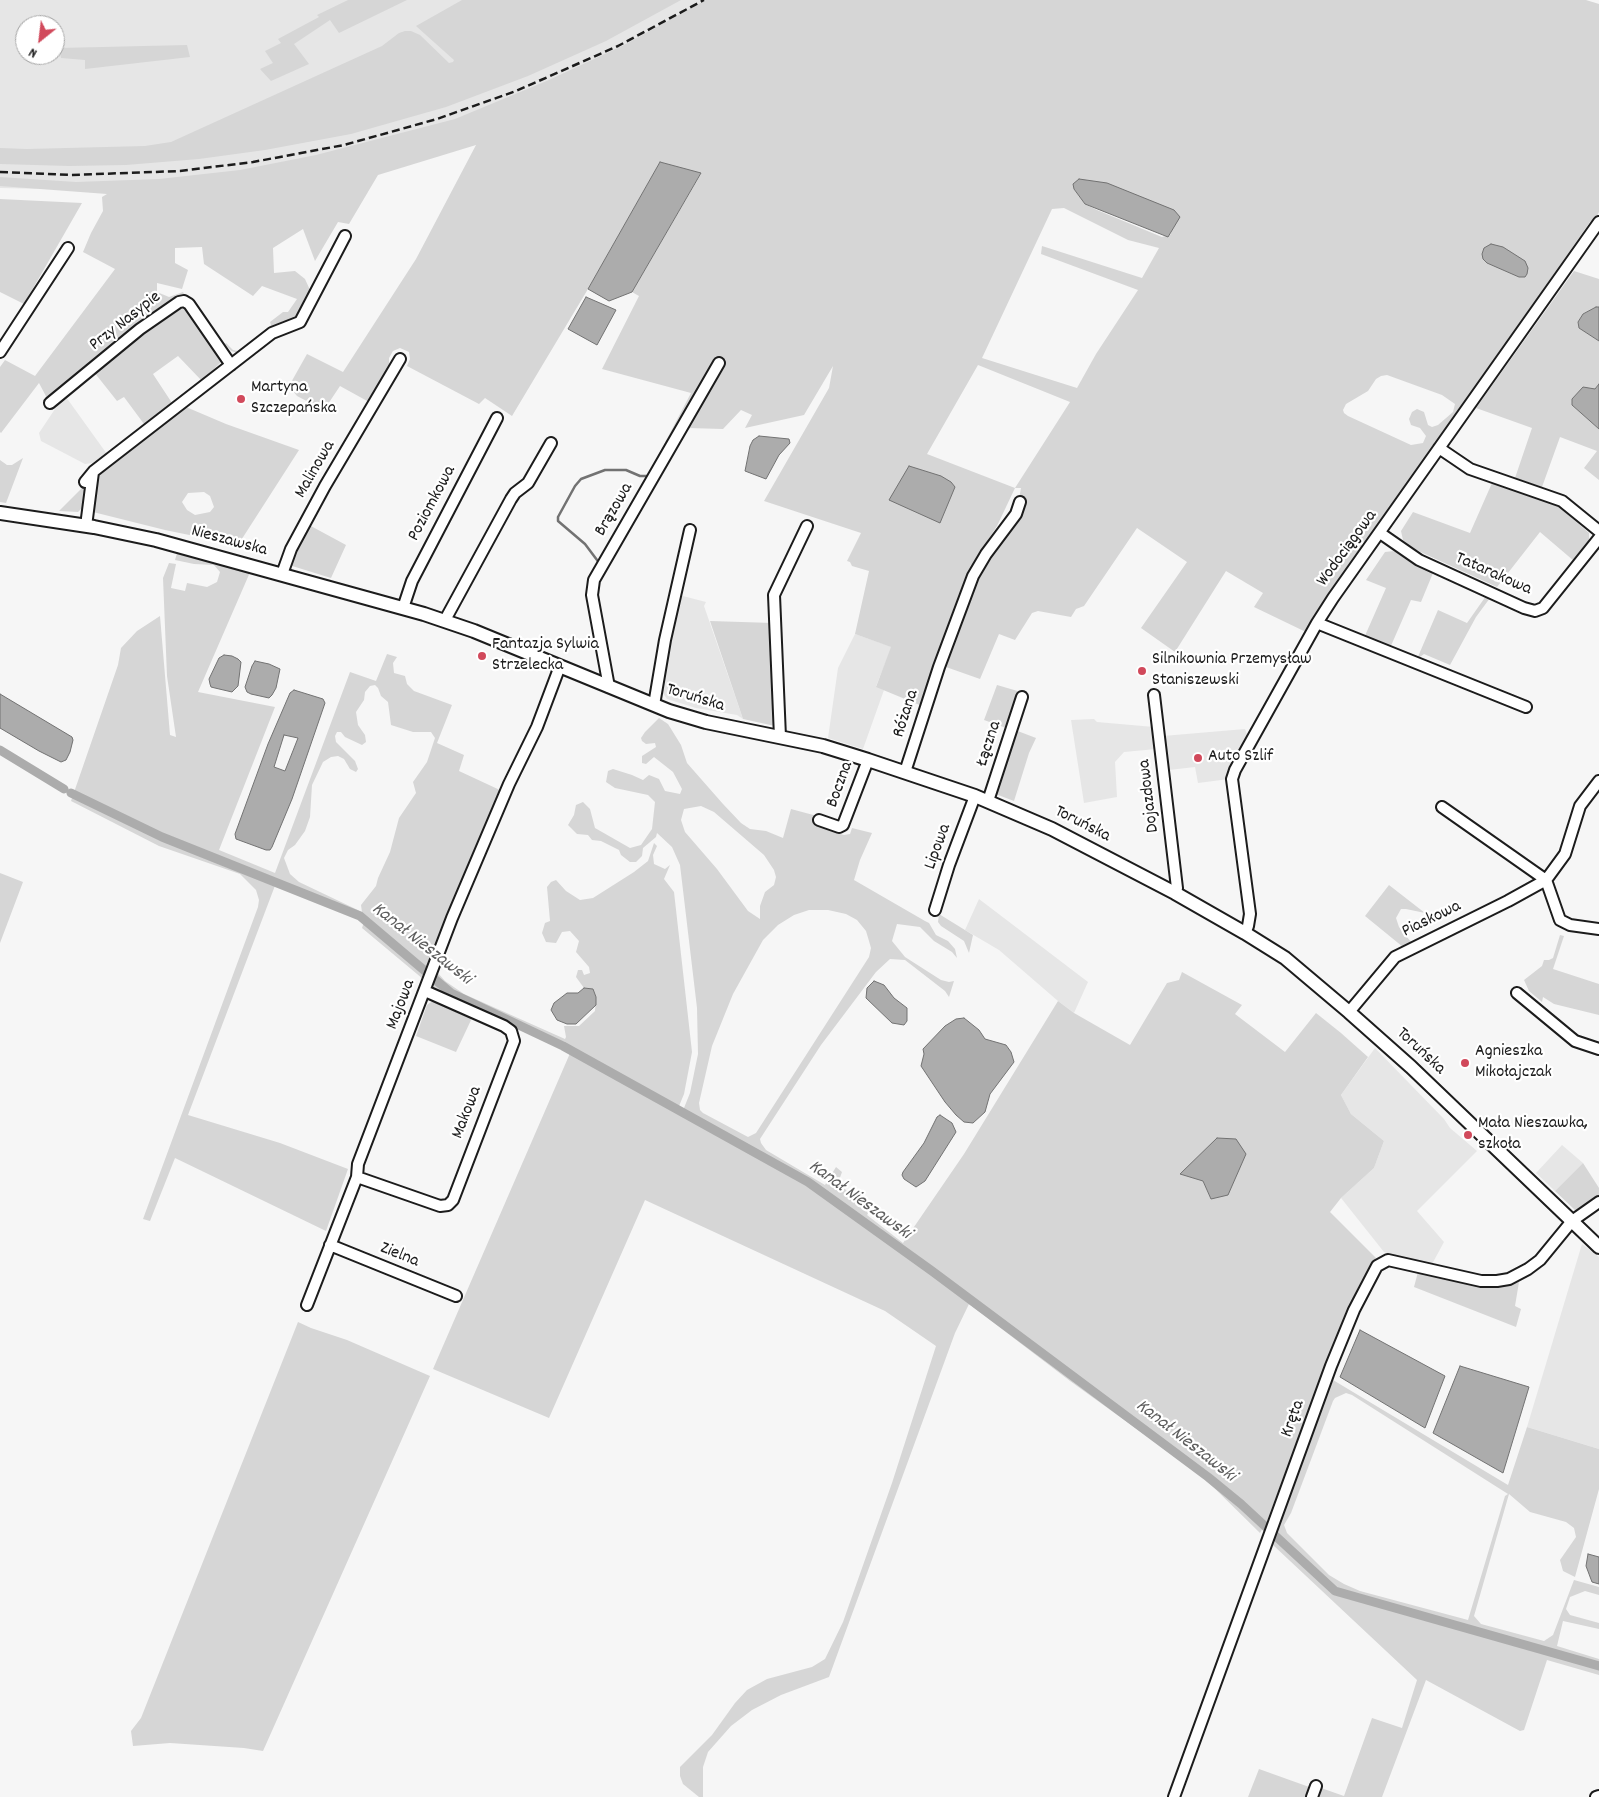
<!DOCTYPE html>
<html>
<head>
<meta charset="utf-8">
<style>
	body { margin:0 }
	#map { position:relative; width:1599px; height:1797px; overflow:hidden; background:#f6f6f6; font-family:Dekko,sans-serif }
	canvas { display:block }
	.north { position:absolute; left:15px; top:15px; width:50px; height:50px; box-sizing:border-box; background:#fff; border:1px solid #a4a4a4; border-radius:50%; rotate:209deg; font-size:14px; font-weight:700; line-height:20px; text-align:center; color:#1c1c1c }
	.north::after { content:''; display:block; margin:auto; width:18px; height:22px; background:#d1495b; clip-path:polygon(50% 0,100% 100%,50% 72%,0 100%) }
</style>
</head>
<body>
<div id="map">
<canvas width="1599" height="1797"></canvas>
<div class="north">N</div>
</div>
<script>
const context = document.querySelector('canvas').getContext('2d');
context.lineJoin = 'round';
function paint(path, color) {
  context.fillStyle = color;
  context.fill(path, 'evenodd');
}
function shape(rows) {
  const path = new Path2D();
  for (const r of rows) {
    path.moveTo(r[0], r[1]);
    for (let i = 2; i < r.length; i += 2) path.lineTo(r[i], r[i + 1]);
  }
  return path;
}
function strokePath(path, color, width, dash) {
  context.strokeStyle = color;
  context.lineWidth = width;
  context.lineCap = dash ? 'butt' : 'round';
  context.setLineDash(dash || []);
  context.stroke(path);
}
function label(font, color, halo, rows, align = 'center') {
  context.font = font + ' Dekko,sans-serif';
  context.lineWidth = 4.5;
  context.setLineDash([]);
  context.textBaseline = 'middle';
  context.strokeStyle = halo;
  context.fillStyle = color;
  for (const [text, x, y, turn = 0] of rows) {
    context.save();
    context.translate(x, y);
    context.rotate((+turn || 0) * Math.PI / 180);
    context.textAlign = isNaN(turn) ? turn : align;
    if (halo) context.strokeText(text, 0, 0);
    context.fillText(text, 0, 0);
    context.restore();
  }
}
paint(shape([
	[0,0,758,0,667,54,241,193,0,188],
	[25,25,55,25,55,55,25,55],
	[66,397,107,454,92,463,85,464,41,441,39,433,57,406],
	[679,595,706,602,704,606,743,719,737,715,696,708,667,699,662,692],
	[855,634,892,647,876,686,884,690,863,749,828,738,838,668],
	[1094,719,1097,722,1154,727,1155,735,1153,746,1156,749,1124,752,1115,762,1117,797,1084,803,1071,720],
	[1245,729,1248,737,1229,779,1198,783,1195,767,1169,770,1165,764,1167,759,1163,736],
	[979,899,1088,982,1074,1013,1058,1001,999,950,965,930],
	[1375,1048,1444,1119,1450,1128,1477,1151,1417,1211,1444,1242,1431,1266,1384,1252,1341,1198,1374,1168,1384,1141,1351,1114,1341,1095],
	[1562,1145,1583,1163,1555,1191,1536,1173],
	[1582,1244,1599,1257,1599,1449,1527,1427]
]), '#e6e6e6');
paint(shape([
	[348,0,407,0,339,33,330,20,294,44,309,64,271,81,260,69,273,63,265,51,281,43,278,39,319,17,317,15],
	[462,0,681,0,606,41,528,76,446,107,351,134,265,150,199,159,126,165,69,166,0,164,0,148,27,149,145,146,171,142,382,46,399,33,405,31,411,31,420,35,449,63,453,62,454,60,416,26],
	[706,0,1586,0,1599,4,1599,212,1596,218,1590,222,1453,419,1308,633,1254,607,1263,593,1226,571,1175,652,1141,628,1187,562,1137,528,1084,606,1076,609,1071,617,1038,611,1032,613,1015,640,999,634,980,679,946,667,980,575,1022,501,1019,499,1021,488,1015,488,997,526,974,562,961,591,922,706,876,687,891,647,855,634,869,571,852,566,850,562,847,561,861,533,764,501,829,388,833,366,804,415,745,428,752,415,741,410,723,429,688,428,660,475,651,469,691,393,602,369,639,296,632,292,701,174,660,162,588,289,512,416,485,398,479,404,407,366,410,359,409,352,400,348,393,351,389,358,389,368,369,402,340,386,324,410,297,396,289,386,307,354,343,372,416,259,476,145,378,175,349,224,338,222,315,261,303,229,273,248,274,273,295,271,305,279,310,290,304,309,288,322,283,321,238,353,231,351,225,344,226,343,233,350,238,351,271,325,270,322,283,312,288,312,297,299,262,286,253,296,204,264,202,247,175,248,175,263,188,270,182,289,157,283,157,292,169,297,183,292,185,296,179,300,222,356,221,362,202,381,178,356,153,374,172,403,144,424,124,397,117,401,90,367,48,400,39,383,1,433,0,432,0,367,5,360,35,376,115,269,83,252,91,233,103,211,102,197,107,194,0,186,0,177,76,182,159,179,240,170,316,155,455,119,549,80,624,45],
	[1074,189,1178,217,1170,235,1162,237,1097,210,1085,204],
	[1064,208,1128,240,1159,248,1142,278,1042,246,1041,254,1138,290,1096,354,1077,388,982,358,1052,209],
	[978,365,1070,402,1015,488,927,454],
	[1387,375,1442,395,1455,404,1453,412,1438,425,1432,427,1428,425,1424,412,1417,409,1412,412,1409,419,1411,425,1420,428,1426,436,1423,443,1411,445,1348,416,1344,413,1343,410,1346,404,1368,391,1376,379,1381,376],
	[187,45,190,57,85,69,85,60,61,58,59,48],
	[0,199,82,203,24,304,0,292],
	[1574,271,1599,279,1599,307,1596,307,1583,314,1578,322,1579,328,1599,341,1599,384,1595,389,1572,399,1572,405,1599,429,1599,480,1584,468,1597,451,1560,437,1542,487,1515,478,1532,428,1476,408],
	[186,407,226,424,299,450,238,545,165,530,93,512,98,474],
	[204,492,210,496,214,507,210,512,195,515,187,510,182,502,188,493],
	[23,458,6,503,0,502,0,460,7,465,12,465],
	[89,481,84,506,78,512,59,511],
	[1492,483,1558,506,1589,533,1589,542,1574,561,1540,532,1497,587,1414,549,1403,540,1401,531,1413,512,1470,533],
	[309,525,346,545,331,578,289,565],
	[178,550,251,570,198,692,275,707,219,850,275,873,350,672,376,681,387,654,397,657,393,663,394,673,405,676,407,684,414,691,452,705,437,743,464,755,459,771,502,791,423,979,362,928,364,922,276,883,188,1115,280,1143,348,1169,326,1231,175,1158,150,1221,143,1219,258,907,259,900,256,890,240,874,159,846,71,801,118,665,121,648,137,631,160,616,170,735,176,737,167,676,163,578,169,563,176,564,171,588,185,591,187,583,207,587,217,582,220,572,214,565,194,564,175,560],
	[375,685,378,688,381,696,388,702,391,725,413,732,431,732,435,738,427,762,413,782,416,793,399,818,390,852,378,878,376,886,361,905,362,912,299,882,290,874,284,858,288,850,295,845,305,831,310,817,312,785,323,762,331,757,338,756,344,759,350,769,356,772,358,769,355,761,336,742,335,736,337,732,341,732,345,737,362,745,366,742,365,735,358,725,356,712,364,700,365,692,370,686],
	[1394,551,1407,560,1433,573,1421,602,1411,600,1390,648,1364,638,1386,588,1366,580,1385,552],
	[1486,596,1490,598,1476,617,1450,665,1424,654,1417,659,1438,610,1467,623],
	[710,621,773,623,775,726,743,719],
	[997,685,1021,692,1009,729,984,720],
	[659,718,668,724,681,745,687,763,723,804,741,823,750,829,766,831,783,838,791,809,817,816,834,827,837,833,844,835,850,834,852,828,872,833,860,860,854,880,925,921,929,923,936,935,948,941,955,949,957,958,952,952,934,941,920,927,897,924,892,941,905,957,941,980,949,982,954,981,949,997,945,991,905,960,890,959,876,972,821,1045,760,1139,761,1143,766,1150,825,1185,836,1167,842,1172,838,1183,870,1211,867,1215,903,1243,964,1154,1058,1001,1074,1013,1130,1045,1167,983,1179,980,1182,972,1242,1005,1235,1014,1285,1052,1316,1013,1341,1033,1368,1057,1341,1095,1351,1114,1384,1141,1374,1168,1341,1198,1330,1212,1376,1258,1362,1280,1346,1312,1267,1521,1260,1533,1202,1476,1070,1381,969,1304,955,1333,829,1677,781,1695,752,1710,731,1726,708,1752,703,1767,703,1797,699,1797,683,1784,680,1776,680,1767,712,1735,735,1703,747,1690,767,1679,812,1667,825,1659,843,1622,892,1483,936,1346,885,1311,645,1200,549,1418,433,1369,571,1051,434,991,430,984,437,972,445,981,464,994,565,1039,566,1037,564,1026,579,1026,595,1011,596,997,593,989,584,988,576,977,578,970,582,970,584,975,590,973,589,967,576,952,579,941,570,931,562,932,556,943,546,942,542,933,545,923,550,921,547,887,551,882,556,880,566,891,580,900,593,898,634,872,648,861,654,843,657,846,653,855,654,864,665,869,670,865,664,879,674,892,692,1052,684,1094,677,1111,682,1113,690,1093,698,1054,697,1008,680,865,672,847,657,833,656,837,643,848,642,856,636,862,630,862,621,855,619,850,601,841,592,840,588,835,577,834,568,825,574,815,576,805,583,802,590,809,595,828,630,848,641,845,652,829,655,802,648,795,615,788,606,782,608,771,613,769,632,775,643,780,649,775,659,779,665,791,680,794,682,789,673,772,654,757,646,764,642,763,642,756,656,747,655,743,646,744,642,741,641,738,645,732],
	[701,806,714,812,764,855,774,870,776,877,774,885,765,892,760,906,760,919,748,911,717,869,685,832,681,820,684,809],
	[809,910,828,910,846,914,857,920,866,931,869,941,871,948,869,957,756,1133,748,1137,703,1113,700,1110,699,1103,712,1046,733,994,763,940,778,925,794,915],
	[1246,1154,1211,1199,1203,1181,1180,1173],
	[1015,730,1036,738,1029,753,1014,801,993,793],
	[0,873,23,882,0,943],
	[1389,885,1425,913,1406,909,1401,909,1396,918,1399,927,1411,942,1403,947,1365,916],
	[939,914,973,935,969,953,964,941,941,926,938,922],
	[1560,935,1564,936,1553,969,1599,984,1599,1015,1554,1004,1543,997,1542,1002,1529,991,1524,980,1542,966,1544,960,1549,960,1553,958],
	[434,1000,472,1018,456,1052,416,1036,427,1005],
	[1583,1163,1599,1188,1599,1196,1576,1211,1555,1191],
	[1418,1272,1499,1287,1519,1282,1515,1306,1521,1309,1516,1327,1414,1287],
	[298,1322,311,1328,347,1340,430,1376,263,1751,244,1748,170,1743,133,1746,131,1731,141,1718],
	[1333,1380,1508,1485,1527,1427,1599,1449,1599,1489,1575,1577,1563,1571,1560,1560,1576,1537,1574,1528,1566,1522,1530,1512,1509,1494,1474,1616,1481,1624,1544,1641,1553,1635,1574,1580,1599,1587,1599,1595,1585,1591,1570,1597,1566,1609,1570,1615,1599,1623,1599,1629,1563,1621,1557,1646,1599,1659,1599,1675,1547,1660,1524,1730,1520,1731,1426,1680,1382,1797,1317,1797,1321,1788,1344,1796,1372,1718,1402,1728,1417,1680,1273,1545,1282,1509],
	[1346,1393,1352,1395,1508,1494,1505,1496,1468,1620,1360,1591,1344,1584,1329,1575,1287,1533,1284,1525,1291,1513,1333,1401,1335,1398],
	[1259,1769,1312,1788,1308,1797,1248,1797]
]), '#d6d6d6');
const water = shape([
	[660,162,701,173,632,292,609,301,588,289,660,162],
	[1079,179,1107,183,1174,210,1180,217,1168,237,1085,204,1074,189,1073,184,1079,179],
	[1491,244,1503,247,1525,261,1528,268,1527,274,1525,277,1519,277,1487,263,1483,259,1482,254,1484,248,1491,244],
	[586,297,616,310,597,345,568,329,586,297],
	[1596,307,1599,307,1599,341,1579,328,1578,322,1583,314,1596,307],
	[1599,384,1599,429,1572,405,1572,399,1583,387,1595,389,1599,384],
	[759,436,789,439,790,443,779,455,766,479,745,471,750,446,753,440,759,436],
	[909,466,941,476,951,482,955,487,940,523,889,500,909,466],
	[224,655,232,656,238,659,241,662,238,686,232,692,215,688,211,687,210,684,209,679,219,658,224,655],
	[255,661,269,664,280,669,276,688,272,695,269,698,251,694,247,692,245,687,252,666,255,661],
	[294,690,323,699,325,703,292,799,272,847,270,850,266,850,236,839,235,834,268,744,290,693,294,690],
	[284,735,298,738,285,771,274,767,284,735],
	[0,694,72,737,73,740,70,752,66,760,61,762,39,751,0,728,0,694],
	[874,981,884,985,894,998,907,1008,907,1021,904,1025,892,1023,866,998,867,988,874,981],
	[584,988,593,989,596,997,596,1005,576,1024,567,1024,557,1020,551,1010,554,1003,567,993,578,993,584,988],
	[964,1018,979,1030,985,1039,1006,1045,1011,1052,1014,1062,990,1094,985,1112,973,1123,964,1122,956,1115,945,1102,921,1066,924,1054,923,1049,945,1026,956,1019,964,1018],
	[940,1115,952,1123,956,1132,925,1181,916,1187,904,1179,902,1175,903,1172,924,1143,937,1117,940,1115],
	[1217,1138,1236,1139,1246,1154,1228,1195,1211,1199,1203,1181,1180,1174,1217,1138],
	[1360,1330,1445,1376,1425,1428,1340,1377,1360,1330],
	[1460,1366,1529,1387,1503,1473,1433,1433,1460,1366],
	[1588,1554,1599,1557,1599,1584,1592,1582,1586,1566,1588,1554]
]);
paint(water, '#acacac');
strokePath(water, '#727272', 1);
strokePath(shape([
	[600,564,585,544,558,521,558,517,575,486,581,479,605,470,626,470,640,476,650,476]
]), '#727272', 2.5);
strokePath(shape([
	[0,750,64,789],
	[71,793,162,837,360,916,451,993,563,1046,808,1182,932,1271,1208,1477,1241,1504,1335,1591,1599,1666]
]), '#acacac', 9);
const minor = shape([
	[0,352,68,248],
	[50,403,140,329,179,302,184,301,189,304,231,365],
	[1439,448,1470,469,1562,501,1599,531],
	[85,482,94,471,272,333,300,322,345,236],
	[86,526,93,472],
	[1380,533,1419,560,1524,608,1535,611,1543,608,1599,538],
	[282,574,291,549,325,486,400,359],
	[403,608,412,581,497,418],
	[445,620,511,499,515,493,528,483,551,443],
	[1317,623,1526,707],
	[609,687,592,595,594,580,719,363],
	[1154,695,1177,888,1175,893],
	[654,705,665,640,690,530],
	[780,737,774,595,807,526],
	[905,772,939,667,973,576,986,554,1016,514,1020,502],
	[988,801,1022,697],
	[1442,807,1546,880],
	[819,820,839,827,843,825,868,760],
	[1546,880,1560,920,1570,925,1599,929],
	[935,910,949,865,975,796],
	[1245,933,1248,926,1250,914,1232,779,1235,770,1317,623,1333,598,1599,222],
	[1517,993,1575,1041,1599,1049],
	[1349,1012,1395,957,1508,901,1546,880,1565,854,1580,806,1599,781],
	[357,1177,440,1206,448,1205,453,1200,514,1041,511,1031,504,1026,425,991],
	[330,1245,456,1296],
	[307,1305,357,1177,358,1164,452,918,509,784,537,727,560,666],
	[1174,1797,1331,1366,1354,1310,1377,1266,1388,1260,1481,1281,1497,1281,1509,1279,1528,1269,1540,1260,1572,1221,1599,1202],
	[1312,1797,1316,1786],
	[1596,1797,1599,1796]
]);
const major = shape([
	[0,513,94,527,156,540,424,614,474,631,669,711,706,722,823,746,868,760,975,796,1052,829,1175,893,1245,933,1285,958,1349,1012,1411,1067,1599,1247]
]);
strokePath(minor, '#1c1c1c', 14);
strokePath(major, '#1c1c1c', 16);
strokePath(minor, '#fff', 10);
strokePath(major, '#fff', 12);
strokePath(shape([
	[0,172,71,175,180,171,253,162,344,145,437,119,516,91,618,46,704,0]
]), '#1c1c1c', 2.5, [8, 4]);
for (const [x, y, r, color] of [
	[241,399,5,"#d1495b"],
	[482,656,5,"#d1495b"],
	[1142,671,5,"#d1495b"],
	[1198,758,5,"#d1495b"],
	[1465,1063,5,"#d1495b"],
	[1468,1135,5,"#d1495b"]
]) {
  const dot = new Path2D();
  dot.arc(x, y, r, 0, 2 * Math.PI);
  context.fillStyle = color;
  context.fill(dot);
  strokePath(dot, '#fff', 2);
}
label('18px', '#1c1c1c', '#fff', [
	["Przy Nasypie",126,322,-38],
	["Malinowa",316,470,-60],
	["Poziomkowa",433,504,-62],
	["Brązowa",615,510,-60],
	["Nieszawska",229,542,15],
	["Wodociągowa",1348,549,-54],
	["Tatarakowa",1493,575,24],
	["Toruńska",695,699,17],
	["Różana",907,714,-72],
	["Łączna",990,744,-72],
	["Boczna",841,785,-70],
	["Dojazdowa",1150,796,-97],
	["Toruńska",1082,825,27],
	["Lipowa",939,847,-70],
	["Piaskowa",1432,920,-26],
	["Majowa",402,1005,-69],
	["Toruńska",1420,1052,43],
	["Makowa",468,1113,-69],
	["Zielna",399,1256,22],
	["Kręta",1294,1419,-70]
]);
label('18px', '#1c1c1c', '#fff', [
	["Martyna",251,389],
	["Szczepańska",251,410],
	["Fantazja Sylwia",492,646],
	["Strzelecka",492,667],
	["Silnikownia Przemysław",1152,661],
	["Staniszewski",1152,682],
	["Auto Szlif",1208,758],
	["Agnieszka",1475,1053],
	["Mikołajczak",1475,1074],
	["Mała Nieszawka,",1478,1125],
	["szkoła",1478,1146]
], 'left');
label('italic 19px', '#5d5d5d', '#fff', [
	["Kanał Nieszawski",421,945,38],
	["Kanał Nieszawski",859,1201,36],
	["Kanał Nieszawski",1185,1442,38]
]);
</script>
</body>
</html>
